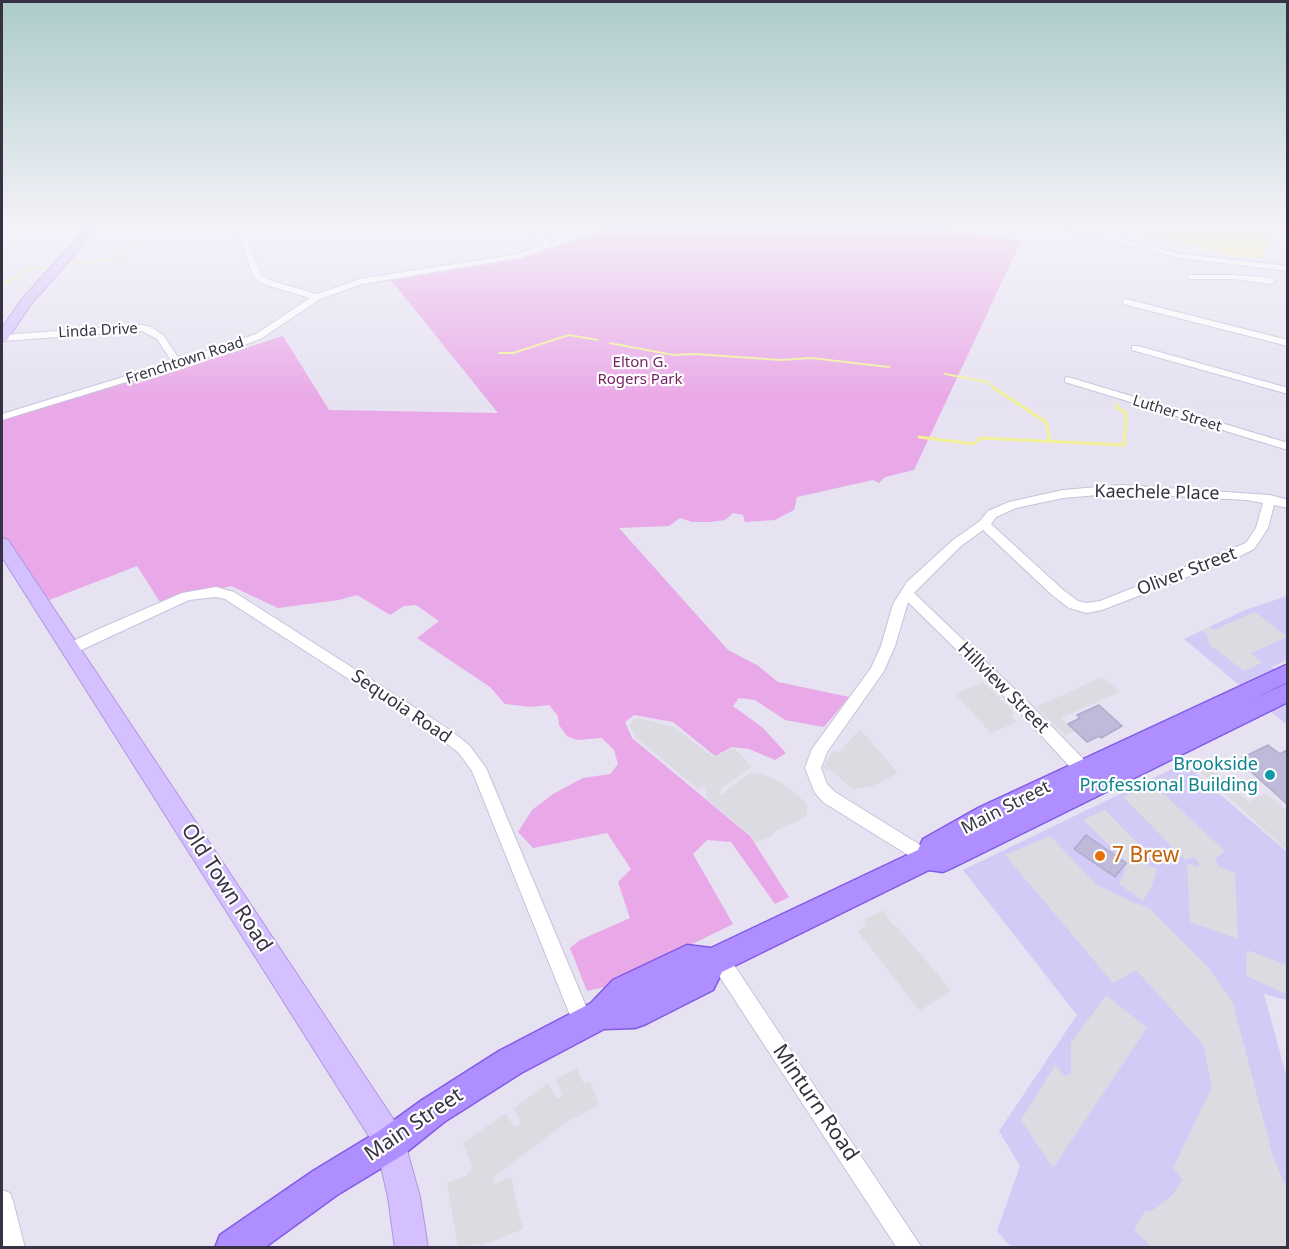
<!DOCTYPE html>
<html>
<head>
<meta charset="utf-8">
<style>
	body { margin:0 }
	#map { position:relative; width:1289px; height:1249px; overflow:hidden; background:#e6e2f2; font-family:"Noto Sans",sans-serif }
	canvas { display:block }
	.frame { position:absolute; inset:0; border:3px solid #363243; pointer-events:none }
</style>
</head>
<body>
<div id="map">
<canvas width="1289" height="1249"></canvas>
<div class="frame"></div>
</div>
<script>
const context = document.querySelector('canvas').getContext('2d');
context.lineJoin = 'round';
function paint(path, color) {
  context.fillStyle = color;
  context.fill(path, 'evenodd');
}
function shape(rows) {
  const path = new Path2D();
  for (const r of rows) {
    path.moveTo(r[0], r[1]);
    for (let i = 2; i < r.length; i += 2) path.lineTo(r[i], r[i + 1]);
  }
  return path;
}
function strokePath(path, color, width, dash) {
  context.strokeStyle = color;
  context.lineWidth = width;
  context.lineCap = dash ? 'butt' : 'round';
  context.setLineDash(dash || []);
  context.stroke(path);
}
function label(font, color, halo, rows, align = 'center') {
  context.font = font + ' "Noto Sans",sans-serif';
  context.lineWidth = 4.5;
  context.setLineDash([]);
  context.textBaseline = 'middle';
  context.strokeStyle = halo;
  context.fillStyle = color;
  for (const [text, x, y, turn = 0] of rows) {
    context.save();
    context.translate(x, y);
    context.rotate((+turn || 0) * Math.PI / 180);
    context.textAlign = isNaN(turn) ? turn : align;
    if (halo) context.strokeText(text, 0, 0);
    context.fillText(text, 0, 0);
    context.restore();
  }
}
paint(shape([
	[1287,596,1287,660,1272,667,1287,679,1287,725,1184,639,1245,610],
	[1184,763,1287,852,1287,1000,1264,994,1287,1078,1287,1247,1011,1247,997,1231,1020,1166,999,1131,1077,1015,963,870]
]), '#d2cbf6');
paint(shape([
	[616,227,924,227,1021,241,914,470,885,477,879,483,873,480,797,497,794,510,775,520,745,522,743,515,733,513,725,520,710,522,692,522,680,518,669,526,619,528,728,650,757,665,778,682,849,697,824,727,785,720,755,700,739,698,733,706,763,728,786,753,775,760,749,749,732,747,715,756,673,722,634,715,625,722,632,738,750,836,789,897,775,904,731,842,707,840,693,854,733,924,605,987,587,991,570,948,580,940,630,918,618,882,631,869,607,833,533,848,518,832,532,810,553,794,583,778,610,774,618,764,614,750,602,738,577,740,567,736,559,725,558,716,549,705,531,707,505,704,490,687,417,638,439,621,416,605,404,606,390,615,357,595,339,600,278,608,231,586,160,602,137,566,44,602,2,541,2,419,130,380,139,383,283,336,329,410,498,413,391,280,518,260]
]), '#e9a8e7');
paint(shape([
	[1255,612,1287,637,1251,653,1262,663,1244,671,1209,644,1207,634,1203,630,1209,627,1214,630],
	[1102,677,1120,692,1061,718,1074,731,1066,736,1036,707],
	[983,682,1014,712,1011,716,1017,722,991,733,955,694],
	[640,718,674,727,713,757,734,748,752,767,722,788,719,792,721,795,750,773,761,774,780,782,807,803,807,814,804,818,776,831,771,837,755,842,750,835,707,799,705,785,698,789,636,738,629,725,634,719],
	[860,729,898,773,871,787,853,789,830,770,823,768,833,750,839,752],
	[1204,761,1249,802,1266,793,1287,811,1287,850,1193,766],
	[1153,784,1225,851,1215,859,1219,867,1235,873,1238,939,1190,922,1187,864,1199,867,1198,862,1195,857,1185,860,1123,797],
	[1105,810,1151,857,1143,863,1157,869,1152,885,1143,901,1119,884,1128,863,1083,820],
	[1050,836,1097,885,1132,902,1148,907,1208,967,1233,1003,1273,1157,1287,1189,1287,1247,1149,1247,1150,1245,1134,1230,1145,1211,1152,1211,1172,1195,1183,1180,1173,1168,1212,1087,1203,1044,1136,970,1113,983,1005,855],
	[884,910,890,922,897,927,951,990,920,1011,858,932,866,926,864,920],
	[1247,950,1287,965,1287,994,1246,976],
	[1106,995,1147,1028,1053,1168,1021,1120,1055,1065,1065,1076,1071,1074,1071,1043],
	[577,1068,584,1084,590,1081,599,1105,567,1122,494,1177,493,1182,495,1184,511,1177,523,1229,479,1247,477,1244,458,1247,447,1183,467,1175,473,1167,463,1143,506,1113,514,1127,518,1127,520,1122,514,1108,548,1083,556,1097,560,1098,562,1094,556,1079]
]), '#dcdbe2');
paint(shape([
	[1254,227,1273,239,1263,250,1268,258,1235,257,1168,238,1147,236,1148,232,1135,228]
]), '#f2f19a');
strokePath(shape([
	[70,264,112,260,131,249,153,227],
	[2,286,25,270,46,268],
	[610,343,673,355,694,354,781,360,811,358,889,367],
	[499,353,513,353,569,335,598,340],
	[945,374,987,382,996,389]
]), '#f2f19a', 2);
strokePath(shape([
	[994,388,1046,422,1050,441],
	[919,437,974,444,980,438,1124,445,1126,413,1117,408,1117,404]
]), '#f2f19a', 3);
const building = shape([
	[1099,705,1122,726,1101,738,1099,736,1087,742,1068,724,1080,718,1077,715,1099,705],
	[1268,745,1280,754,1287,750,1287,804,1238,760,1268,745],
	[1086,835,1126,863,1115,877,1074,849,1086,835]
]);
paint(building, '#bfbad7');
strokePath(building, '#b1aacf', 1.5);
const street = shape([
	[235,227,243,227,261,275,272,281,317,294,360,279,518,254,544,245,527,227,536,227,551,243,596,227,608,227,519,258,362,284,320,299,262,338,237,348,2,420,2,414,172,362,157,339,142,331,2,341,2,335,142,325,151,327,163,335,180,360,256,334,310,298,266,285,254,278,235,227],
	[1056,227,1071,227,1181,254,1288,266,1288,271,1181,258,1056,227],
	[1188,275,1235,275,1271,278,1275,281,1271,284,1235,279,1188,279,1188,275],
	[1126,299,1288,340,1288,346,1123,304,1123,300,1126,299],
	[1132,346,1138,346,1288,388,1288,394,1132,350,1132,346],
	[1068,377,1288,443,1288,450,1065,382,1065,378,1068,377],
	[1121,485,1270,495,1288,500,1288,508,1274,505,1268,528,1254,549,1236,558,1102,610,1087,613,1069,608,1052,595,983,530,961,546,914,593,1026,700,1095,771,1097,776,1095,781,1089,783,1083,781,1016,708,908,602,895,646,884,671,827,752,821,768,827,784,835,792,933,853,935,858,933,863,927,866,921,863,823,802,815,793,805,768,812,749,871,668,881,646,893,604,907,582,953,540,980,521,988,511,1009,502,1063,490,1121,485],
	[1121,493,1247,500,1263,503,1256,528,1246,543,1100,601,1087,603,1078,601,1062,589,991,524,996,517,1016,508,1063,498,1121,493],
	[216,587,234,592,450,730,469,745,486,768,593,1023,590,1030,583,1033,576,1030,472,771,459,753,440,738,225,599,216,597,189,600,77,652,72,653,67,652,65,648,67,644,101,628,182,593,216,587],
	[719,950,726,953,922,1248,897,1248,712,965,710,959,712,953,719,950],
	[2,1190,10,1193,13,1201,25,1248,2,1248,2,1190]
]);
const secondary = shape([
	[81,227,92,227,82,246,31,304,7,340,2,341,2,328,22,299,73,243,81,227],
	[2,538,8,540,402,1132,420,1197,428,1248,395,1248,388,1197,377,1149,2,557,2,538]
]);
const primary = shape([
	[1288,664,1288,682,1253,699,1288,683,1288,702,952,868,943,872,929,870,722,972,713,990,646,1024,635,1028,604,1029,521,1073,444,1122,403,1155,337,1195,264,1248,215,1248,220,1235,313,1171,379,1131,422,1100,499,1051,591,1003,613,980,687,945,711,948,918,850,923,839,978,808,1288,664]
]);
strokePath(street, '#c8c1db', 2);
strokePath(secondary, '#af97e0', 2);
strokePath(primary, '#825ae8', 3);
paint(street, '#fff');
paint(secondary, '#d4bfff');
paint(primary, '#af8eff');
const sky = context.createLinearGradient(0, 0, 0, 402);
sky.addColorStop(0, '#acccc9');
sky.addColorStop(0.56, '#f4f2f9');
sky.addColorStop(1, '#f4f2f900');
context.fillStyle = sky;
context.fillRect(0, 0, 1289, 402);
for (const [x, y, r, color] of [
	[1270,775,6,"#0f9aa8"],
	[1100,856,6,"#e8710a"]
]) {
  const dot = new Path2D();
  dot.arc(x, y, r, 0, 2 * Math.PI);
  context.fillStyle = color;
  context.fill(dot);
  strokePath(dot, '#fff', 2);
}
label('15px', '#363243', '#fff', [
	["Linda Drive",98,331,-3],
	["Frenchtown Road",185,361,-18],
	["Luther Street",1177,414,17]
]);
label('15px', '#772466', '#fff', [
	["Elton G.",640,363],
	["Rogers Park",640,380]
]);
label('18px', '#363243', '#fff', [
	["Kaechele Place",1157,493,1],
	["Oliver Street",1187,572,-21],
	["Hillview Street",1003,688,45],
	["Sequoia Road",401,707,34],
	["Main Street",1006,808,-27]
]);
label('18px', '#0d838f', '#fff', [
	["Brookside",1258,765],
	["Professional Building",1258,786]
], 'right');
label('21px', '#c56008', '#fff', [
	["7 Brew",1112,856]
], 'left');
label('21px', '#363243', '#fff', [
	["Old Town Road",226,888,57],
	["Minturn Road",815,1103,56],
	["Main Street",414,1125,-34]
]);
</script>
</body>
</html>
